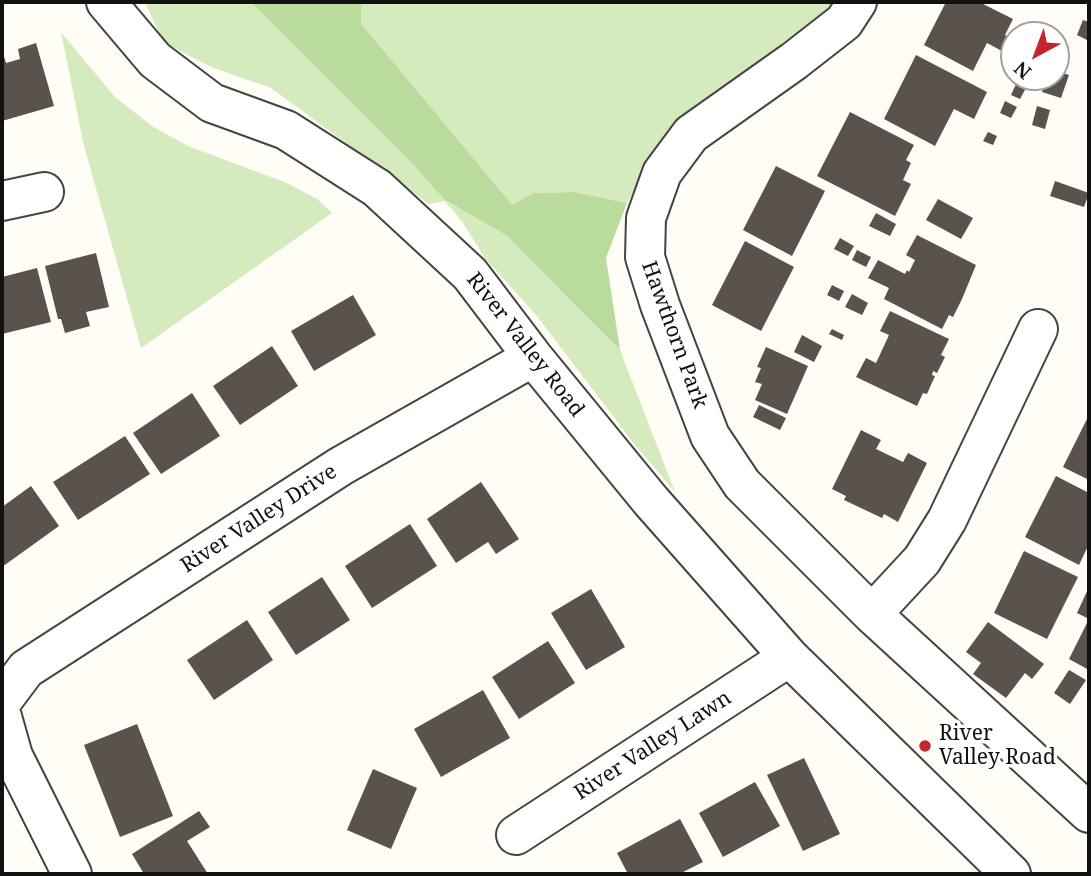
<!DOCTYPE html>
<html>
<head>
<meta charset="utf-8">
<style>
	body { margin:0 }
	#map { position:relative; width:1091px; height:876px; overflow:hidden; background:#fffdf5; font-family:"Noto Serif",serif }
	canvas { display:block }
	.frame { position:absolute; inset:0; border:4px solid #111; pointer-events:none }
	.north { position:absolute; left:1000px; top:21px; width:70px; height:70px; box-sizing:border-box; background:#fff; border:2px solid #a0a0a0; border-radius:50%; rotate:221deg; font-size:19px; font-weight:700; line-height:28px; text-align:center; color:#111 }
	.north::after { content:''; display:block; margin:auto; width:24px; height:32px; background:#c4262e; clip-path:polygon(50% 0,100% 100%,50% 72%,0 100%) }
</style>
</head>
<body>
<div id="map">
<canvas width="1091" height="876"></canvas>
<div class="frame"></div>
<div class="north">N</div>
</div>
<script>
const context = document.querySelector('canvas').getContext('2d');
context.lineJoin = 'round';
function paint(path, color) {
  context.fillStyle = color;
  context.fill(path, 'evenodd');
}
function shape(rows) {
  const path = new Path2D();
  for (const r of rows) {
    path.moveTo(r[0], r[1]);
    for (let i = 2; i < r.length; i += 2) path.lineTo(r[i], r[i + 1]);
  }
  return path;
}
function strokePath(path, color, width, dash) {
  context.strokeStyle = color;
  context.lineWidth = width;
  context.lineCap = dash ? 'butt' : 'round';
  context.setLineDash(dash || []);
  context.stroke(path);
}
function label(font, color, halo, rows, align = 'center') {
  context.font = font + ' "Noto Serif",serif';
  context.lineWidth = 7;
  context.setLineDash([]);
  context.textBaseline = 'middle';
  context.strokeStyle = halo;
  context.fillStyle = color;
  for (const [text, x, y, turn = 0] of rows) {
    context.save();
    context.translate(x, y);
    context.rotate((+turn || 0) * Math.PI / 180);
    context.textAlign = isNaN(turn) ? turn : align;
    if (halo) context.strokeText(text, 0, 0);
    context.fillText(text, 0, 0);
    context.restore();
  }
}
paint(shape([
	[145,2,839,2,744,77,691,109,655,151,627,203,574,192,533,193,512,205,446,201,507,236,620,350,675,492,635,445,536,315,485,258,463,223,445,201,429,204,271,88,211,67,163,42],
	[61,32,115,97,152,126,188,146,287,183,317,199,332,213,141,348,83,142]
]), '#d5ebbd');
paint(shape([
	[251,2,361,2,361,24,512,205,533,193,574,192,627,203,606,258,620,350,507,236,445,200,411,162]
]), '#b9dc9c');
paint(shape([
	[946,2,979,2,1013,19,1005,35,1009,37,1002,51,987,43,973,71,924,45],
	[1083,20,1089,22,1089,41,1077,35],
	[36,43,54,106,2,121,2,50,6,63,20,59,18,49],
	[916,55,987,92,974,119,954,109,935,146,884,119],
	[1056,71,1069,75,1061,98,1042,92,1047,77,1056,77],
	[1017,82,1027,86,1020,99,1011,95],
	[1005,101,1017,107,1011,118,1000,113],
	[1037,106,1050,110,1045,129,1032,125],
	[850,112,914,145,906,160,911,163,903,180,911,184,895,216,817,176],
	[988,132,997,136,993,145,983,141],
	[776,166,825,191,792,256,743,230],
	[1055,181,1089,193,1084,207,1050,196],
	[938,199,973,218,961,239,926,220],
	[876,213,896,224,890,236,869,226],
	[917,235,976,265,962,299,953,317,949,315,942,329,884,299,889,288,868,278,878,260,905,274,907,270,909,272,915,260,906,255],
	[840,238,854,246,848,256,834,249],
	[745,241,794,267,761,331,712,305],
	[857,250,871,257,866,267,852,260],
	[96,253,109,307,86,312,90,326,65,333,61,319,58,319,45,266],
	[37,268,51,322,2,334,2,277],
	[832,285,844,291,839,301,827,295],
	[852,294,868,303,862,315,845,307],
	[353,295,376,335,314,371,291,331],
	[890,311,949,339,941,355,945,357,937,373,933,371,932,375,935,376,927,394,923,393,917,406,856,377,866,358,876,363,889,335,880,331],
	[832,329,844,335,842,340,829,334],
	[802,335,822,346,814,362,794,352],
	[272,346,298,386,240,425,213,386],
	[766,347,808,366,787,414,755,400,762,384,755,382,761,368,757,367],
	[192,393,220,436,161,474,133,433],
	[759,405,786,418,780,430,753,417],
	[1089,415,1089,480,1063,467],
	[861,430,881,440,876,449,903,462,908,453,927,463,898,522,884,514,882,518,844,500,846,496,832,489],
	[125,436,150,474,78,520,53,482],
	[1056,476,1089,493,1089,544,1079,565,1025,537],
	[481,482,519,539,496,554,488,542,456,563,427,519],
	[31,486,59,526,2,567,2,507],
	[410,524,437,566,372,608,345,566],
	[1024,551,1078,577,1047,639,994,613],
	[322,577,350,620,296,655,268,612],
	[1089,587,1089,619,1077,613],
	[591,589,625,647,586,670,551,613],
	[247,620,273,660,214,700,187,660],
	[988,622,1044,664,1032,679,1025,673,1006,698,973,674,981,663,966,652],
	[1087,623,1089,624,1089,670,1069,659],
	[548,641,575,683,519,719,492,677],
	[1069,670,1086,680,1070,704,1054,693],
	[483,690,510,738,441,777,414,729],
	[137,724,173,816,120,837,84,745],
	[804,758,840,834,803,851,767,775],
	[373,769,417,788,391,849,347,830],
	[755,782,780,826,723,857,699,813],
	[199,811,210,827,187,841,208,874,144,874,132,854],
	[680,819,703,862,679,874,628,874,617,853]
]), '#5a524d');
const minor = shape([
	[106,2,155,60,212,103,286,130,377,188,470,274,533,357,651,501,789,657,1011,874],
	[857,2,844,22,794,61,691,134,662,173,646,218,645,257,660,305,710,436,742,484,872,614,1089,813],
	[2,201,44,192],
	[872,614,922,560,947,520,1038,329],
	[2,701,26,669,341,466,533,357],
	[2,717,13,756,72,874],
	[516,835,789,657]
]);
strokePath(minor, '#444', 42);
strokePath(minor, '#fff', 38);
for (const [x, y, r, color] of [
	[925,746,7,"#c4262e"]
]) {
  const dot = new Path2D();
  dot.arc(x, y, r, 0, 2 * Math.PI);
  context.fillStyle = color;
  context.fill(dot);
  strokePath(dot, '#fff', 2.5);
}
label('21px', '#111', '#fff', [
	["Hawthorn Park",674,335,70],
	["River Valley Road",525,345,52],
	["River Valley Drive",259,519,-33],
	["River Valley Lawn",653,746,-33]
]);
label('21px', '#111', '#fff', [
	["River",939,734],
	["Valley Road",939,758]
], 'left');
</script>
</body>
</html>
